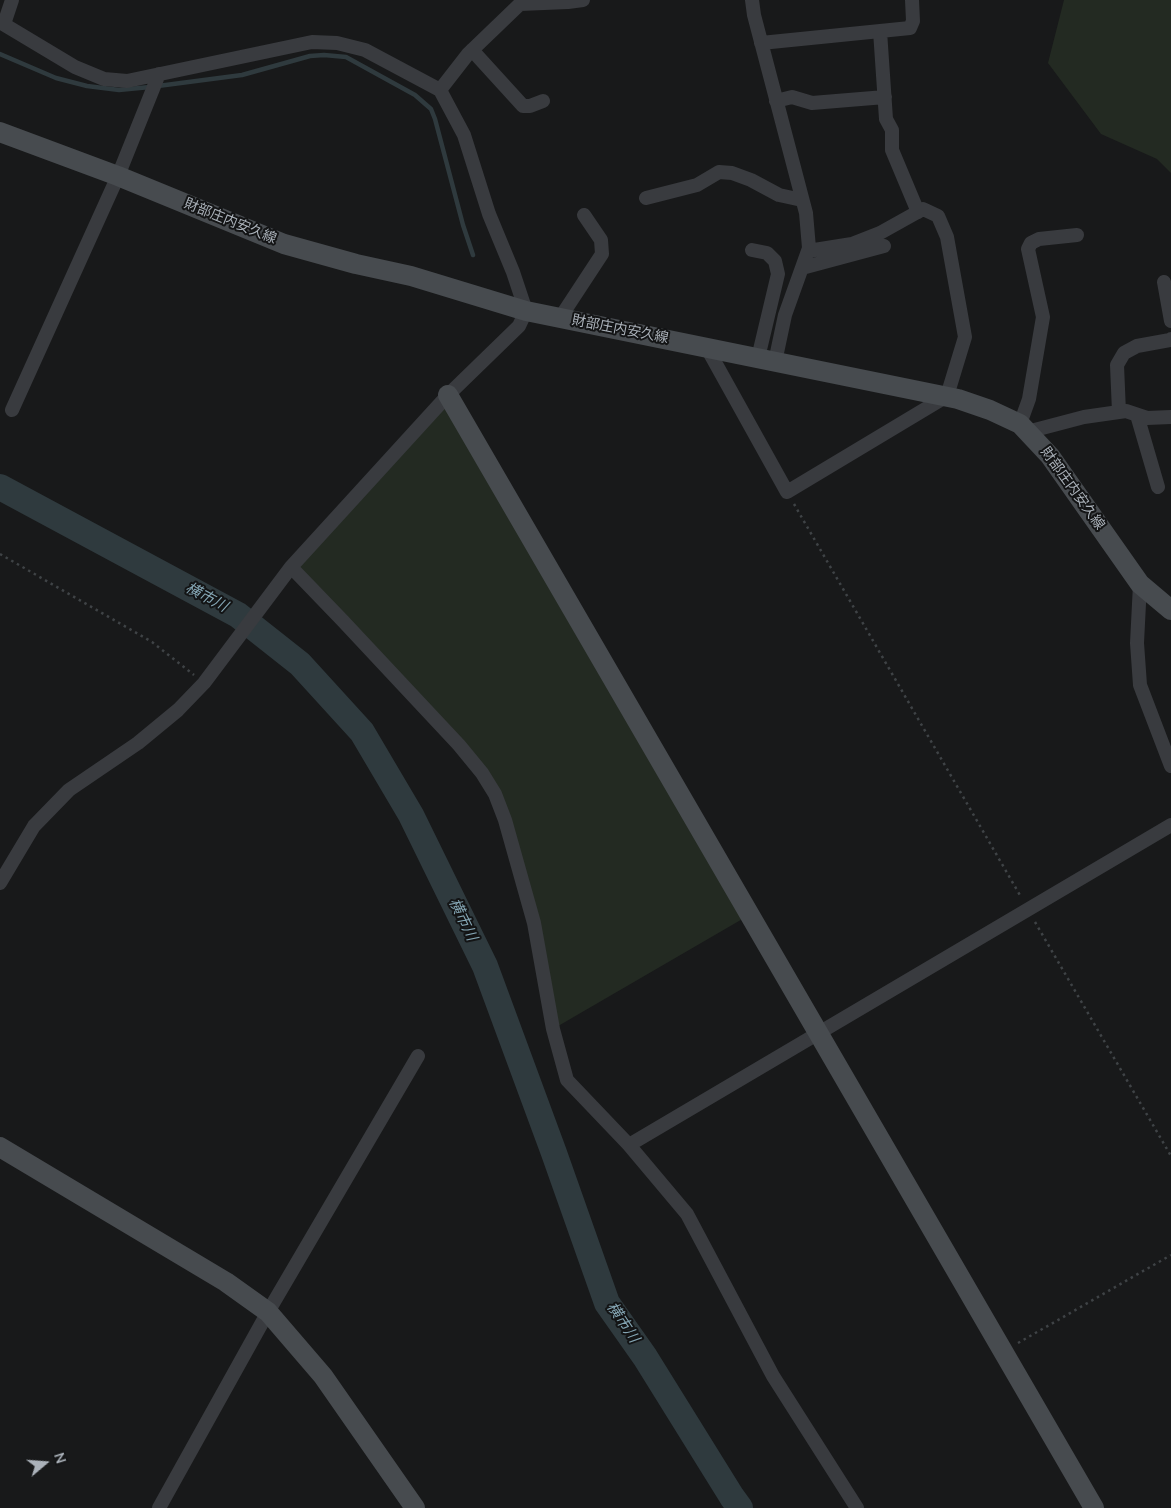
<!DOCTYPE html>
<html>
<head>
<meta charset="utf-8">
<style>
	body { margin:0 }
	#map { position:relative; width:1171px; height:1508px; overflow:hidden; background:#18191a; font-family:"Nunito Sans",sans-serif }
	canvas { display:block }
	.north { position:absolute; left:20px; top:1438px; width:50px; height:50px; -webkit-text-stroke:4px #131415; paint-order:stroke; rotate:72deg; font-size:14px; font-weight:700; line-height:20px; text-align:center; color:#abb2ba }
	.north::after { content:''; display:block; margin:auto; width:18px; height:22px; background:#abb2ba; clip-path:polygon(50% 0,100% 100%,50% 72%,0 100%) }
</style>
</head>
<body>
<div id="map">
<canvas width="1171" height="1508"></canvas>
<div class="north">N</div>
</div>
<script>
const context = document.querySelector('canvas').getContext('2d');
context.lineJoin = 'round';
function paint(path, color) {
  context.fillStyle = color;
  context.fill(path, 'evenodd');
}
function shape(rows) {
  const path = new Path2D();
  for (const r of rows) {
    path.moveTo(r[0], r[1]);
    for (let i = 2; i < r.length; i += 2) path.lineTo(r[i], r[i + 1]);
  }
  return path;
}
function strokePath(path, color, width, dash) {
  context.strokeStyle = color;
  context.lineWidth = width;
  context.lineCap = dash ? 'butt' : 'round';
  context.setLineDash(dash || []);
  context.stroke(path);
}
function label(font, color, halo, rows, align = 'center') {
  context.font = font + ' "Nunito Sans","Noto Sans JP",sans-serif';
  context.lineWidth = 4;
  context.setLineDash([]);
  context.textBaseline = 'middle';
  context.strokeStyle = halo;
  context.fillStyle = color;
  for (const [text, x, y, turn = 0] of rows) {
    context.save();
    context.translate(x, y);
    context.rotate((+turn || 0) * Math.PI / 180);
    context.textAlign = isNaN(turn) ? turn : align;
    if (halo) context.strokeText(text, 0, 0);
    context.fillText(text, 0, 0);
    context.restore();
  }
}
paint(shape([
	[1064,0,1171,0,1171,173,1157,159,1101,134,1048,63],
	[448,395,751,914,553,1029,534,923,495,794,291,567]
]), '#232a22');
strokePath(shape([
	[0,54,56,78,87,86,119,90,150,87],
	[158,86,242,75,310,56,324,55,346,57,415,95,431,109,435,119,463,225,473,255]
]), '#2f3a3e', 4.5);
strokePath(shape([
	[0,487,238,615,300,664,362,732,411,815,485,966,554,1153,607,1303,645,1357,732,1497,740,1508]
]), '#2f3a3e', 26);
strokePath(shape([
	[794,504,1021,897],
	[0,554,152,642,194,675],
	[1035,922,1171,1156],
	[1018,1343,1171,1255]
]), '#3f4346', 2.5, [2.5, 4]);
strokePath(shape([
	[752,0,754,15,806,213,809,248,785,315,775,362],
	[0,22,75,67,104,79,127,81,312,42,337,43,365,50,440,90,464,135,489,214,513,272,526,311,519,326,448,395,291,567,204,683,178,710,138,743,69,790,34,826,0,883],
	[4,24,12,0],
	[880,31,886,119,892,130,892,150,918,212],
	[761,43,910,28,913,21,912,0],
	[472,50,523,106,530,106,543,101],
	[440,90,468,54,520,4,568,2,583,0],
	[776,101,792,97,812,103,885,97],
	[646,198,697,185,719,172,732,173,751,180,779,195,802,200],
	[752,250,767,253,775,261,778,274,758,358],
	[802,268,884,246],
	[1164,282,1171,321],
	[560,318,602,254,601,240,584,215],
	[707,348,787,492,947,396,965,337,947,237,938,216,923,209,880,233,852,244,808,251],
	[12,410,118,176,159,74],
	[1119,412,1117,365,1124,353,1137,346,1170,340,1171,339],
	[1137,415,1158,487],
	[1020,424,1029,399,1043,317,1028,249,1031,243,1039,239,1077,235],
	[1027,432,1084,417,1126,411,1147,418,1171,417],
	[291,567,343,621,459,745,482,773,495,794,505,820,534,923,553,1029,567,1080,629,1145,687,1214,773,1376,857,1508],
	[1140,584,1137,643,1140,685,1171,766],
	[629,1145,1171,825],
	[159,1508,268,1312,418,1056]
]), '#393b3f', 14);
strokePath(shape([
	[0,132,118,176,284,244,356,264,411,276,526,311,958,399,990,410,1020,424,1050,456,1140,584,1171,610],
	[448,395,1094,1508],
	[0,1147,226,1282,268,1312,323,1376,415,1508]
]), '#474b4f', 20);
label('14px', '#abb2ba', '#131415', [
	["財部庄内安久線",230,222,22],
	["財部庄内安久線",620,330,11],
	["財部庄内安久線",1072,489,54]
]);
label('italic 15px', '#84a5b3', '#131415', [
	["横市川",206,598,28],
	["横市川",462,920,64],
	["横市川",622,1323,56]
]);
</script>
</body>
</html>
